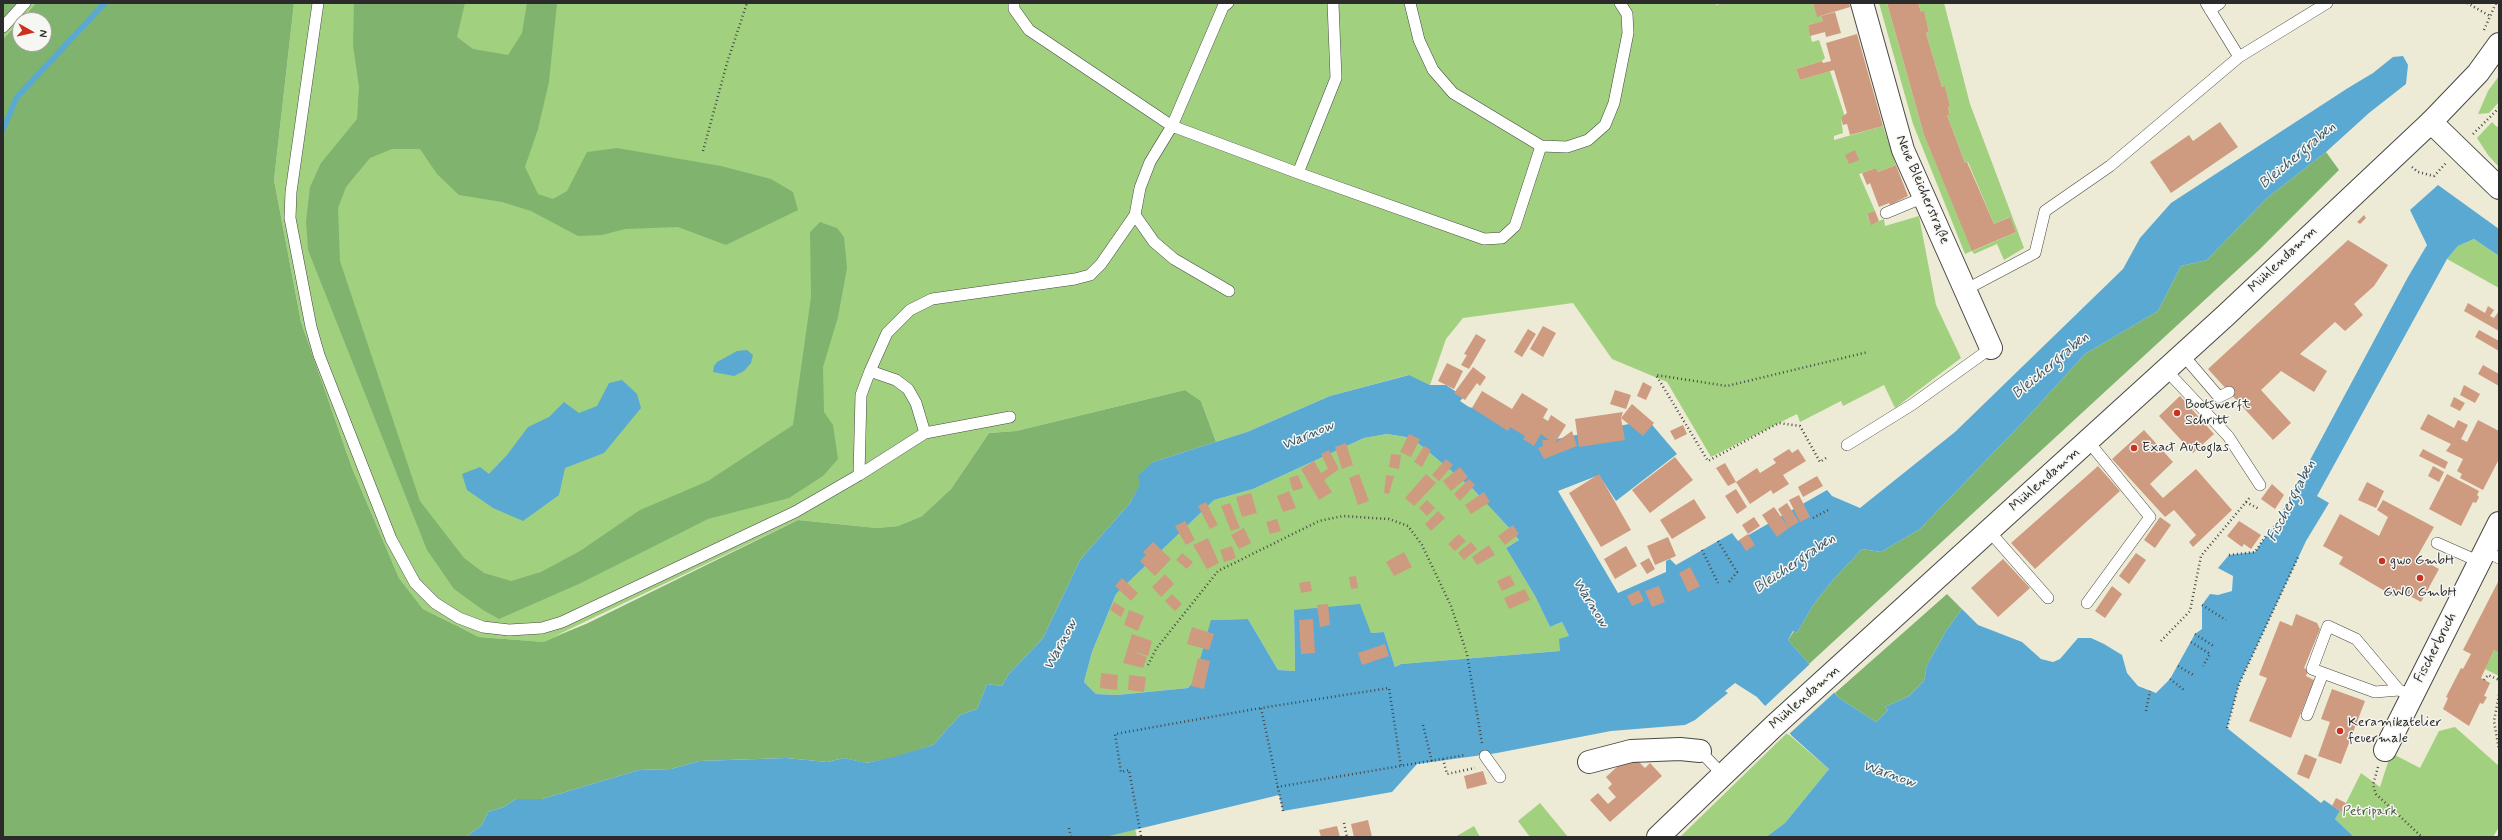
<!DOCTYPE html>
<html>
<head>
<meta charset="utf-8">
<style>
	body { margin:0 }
	#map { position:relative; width:2502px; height:840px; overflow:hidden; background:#edead5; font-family:Mynerve,sans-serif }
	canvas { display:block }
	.frame { position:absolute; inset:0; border:4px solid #2b2b2b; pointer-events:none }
	.north { position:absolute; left:12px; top:12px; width:40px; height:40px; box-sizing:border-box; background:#f6f6f2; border:1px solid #a5a5a2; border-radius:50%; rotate:98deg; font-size:11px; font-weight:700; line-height:16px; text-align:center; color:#2b2b2b }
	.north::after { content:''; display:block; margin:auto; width:14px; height:18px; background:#c8321e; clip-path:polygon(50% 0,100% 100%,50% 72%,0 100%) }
</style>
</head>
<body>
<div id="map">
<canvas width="2502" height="840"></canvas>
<div class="frame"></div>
<div class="north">N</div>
</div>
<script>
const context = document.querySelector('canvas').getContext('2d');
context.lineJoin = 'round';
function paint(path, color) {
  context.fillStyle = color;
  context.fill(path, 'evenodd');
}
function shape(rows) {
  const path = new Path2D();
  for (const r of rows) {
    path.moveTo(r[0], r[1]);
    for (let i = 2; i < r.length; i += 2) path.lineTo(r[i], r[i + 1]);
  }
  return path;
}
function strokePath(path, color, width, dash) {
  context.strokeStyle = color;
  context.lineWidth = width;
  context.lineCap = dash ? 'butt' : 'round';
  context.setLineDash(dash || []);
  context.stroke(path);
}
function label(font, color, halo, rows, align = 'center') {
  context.font = font + ' Mynerve,sans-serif';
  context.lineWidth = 3;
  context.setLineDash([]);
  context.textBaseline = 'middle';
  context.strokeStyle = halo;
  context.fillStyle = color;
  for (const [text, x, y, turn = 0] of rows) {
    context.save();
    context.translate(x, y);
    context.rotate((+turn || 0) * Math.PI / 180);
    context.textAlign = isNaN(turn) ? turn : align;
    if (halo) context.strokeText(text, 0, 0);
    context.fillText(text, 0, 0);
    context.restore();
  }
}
paint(shape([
	[20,3,36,3,3,39,3,20],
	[294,3,1716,3,1716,5,1723,3,1813,3,1817,16,1821,16,1823,21,1808,25,1812,42,1819,40,1825,58,1822,61,1796,69,1800,80,1830,71,1845,117,1841,118,1843,133,1834,136,1834,140,1883,126,1896,165,1878,172,1876,168,1859,174,1875,211,1867,215,1871,224,1884,219,1885,226,1919,216,1936,305,1961,358,1895,408,1884,385,1843,406,1841,401,1800,422,1797,414,1711,457,1667,382,1612,359,1573,303,1463,318,1446,339,1430,385,1408,375,1330,396,1247,432,1216,442,1201,401,1185,390,1016,431,989,433,951,489,922,516,898,526,877,528,798,520,553,637,586,624,636,624,648,632,650,642,555,724,538,710,517,708,436,748,414,726,398,702,312,672,285,677,262,695,238,697,215,690,204,678,202,649,209,618,238,561,268,555,300,554,327,558,357,567,384,584,414,613,455,625,423,609,399,578,352,468,301,322,274,180],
	[459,627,479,637,543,642,467,704,446,707,429,700,429,681,436,663,467,640],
	[1879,3,1887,3,1924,135,1973,251,2016,232,2009,217,1994,224,1968,162,1965,163,1947,115,1950,114,1948,107,1950,106,1945,86,1942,87,1926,33,1929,32,1924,12,1921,12,1918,3,1944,3,1970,104,2024,248,2004,260,1997,244,1974,254,1972,251,1965,254,1913,124],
	[2499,76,2499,102,2489,113,2478,114,2488,91],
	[2492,122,2497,127,2499,125,2499,167,2488,155,2477,138],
	[2474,239,2499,256,2499,288,2447,259,2458,246],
	[1387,434,1412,438,1473,489,1511,530,1519,540,1506,548,1535,596,1550,627,1562,622,1569,636,1560,651,1401,664,1395,667,1384,632,1371,633,1294,610,1295,671,1278,670,1248,619,1212,620,1194,681,1188,688,1117,695,1096,694,1084,682,1092,652,1116,594,1214,500,1253,489,1364,438],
	[2494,650,2499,653,2499,676,2485,669],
	[2455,727,2499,766,2499,827,2493,837,2354,837,2335,819,2340,811,2342,811,2361,773,2380,787,2391,753,2420,768,2439,731],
	[1787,733,1829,769,1785,823,1766,837,1680,837],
	[1540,803,1568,837,1530,837,1518,821],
	[1474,826,1480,837,1455,837],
	[1135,829,1137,837,1104,837]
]), '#a1d17f');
paint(shape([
	[3,3,20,3,3,20],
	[36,3,294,3,274,180,301,322,352,468,399,578,423,609,479,637,544,642,586,624,798,520,877,528,898,526,922,516,951,489,989,433,1016,431,1185,390,1201,401,1216,442,1153,462,1130,503,1080,560,1043,638,1008,675,1002,686,987,684,977,709,960,715,933,745,894,758,865,763,844,758,827,762,786,758,699,761,671,769,639,770,542,799,516,799,504,807,488,812,482,825,466,837,3,837,3,39,20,21,20,44,44,44,44,20,21,20],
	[354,3,465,3,457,37,473,49,508,55,522,33,527,3,557,3,549,82,538,129,525,167,538,194,553,199,567,191,587,152,617,148,721,166,771,179,793,192,798,210,726,245,678,227,625,229,602,235,578,236,531,211,502,202,459,195,437,174,420,149,392,149,370,158,346,187,338,208,340,261,420,501,464,558,484,573,511,581,541,572,580,551,640,510,708,481,793,425,811,297,810,232,820,222,837,228,844,237,847,268,838,317,823,367,824,412,833,425,838,459,823,476,789,498,708,519,581,583,499,619,483,610,454,589,427,550,308,250,306,221,310,187,321,163,357,119,359,87,353,45],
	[2326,152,2339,170,2259,250,1809,664,1788,640,1794,631,1797,633,1813,605,1833,580,1862,549,1881,552,1920,529,2024,421,2085,354,2158,311,2181,266,2207,260,2267,198],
	[1947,594,1962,609,1946,631,1927,665,1924,681,1909,696,1885,707,1888,710,1876,722,1839,698,1835,693]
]), '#80b36e');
paint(shape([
	[2403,56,2408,65,2406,84,2369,113,2326,152,2267,198,2207,260,2181,266,2158,311,2085,354,2024,421,1920,529,1881,552,1862,549,1833,580,1813,605,1797,633,1793,631,1788,640,1839,698,1876,722,1888,710,1885,707,1909,696,1924,681,1927,665,1946,631,1962,609,1978,625,2022,642,2041,659,2053,662,2060,659,2078,638,2091,638,2104,644,2122,655,2127,673,2138,686,2156,693,2170,679,2195,634,2202,629,2202,605,2210,594,2218,595,2232,591,2233,576,2218,568,2229,555,2255,552,2279,518,2408,277,2427,245,2410,210,2438,185,2499,229,2499,256,2474,239,2458,246,2447,259,2317,496,2329,503,2306,541,2239,684,2227,728,2321,803,2324,800,2340,811,2335,819,2354,837,1766,837,1785,823,1829,769,1792,736,1757,697,1735,683,1725,691,1728,693,1695,720,1685,725,1611,731,1497,753,1417,764,1392,792,1283,811,1279,795,1105,837,466,837,482,825,488,812,504,807,516,799,542,799,639,770,671,769,699,761,786,758,827,762,844,758,866,763,894,757,933,745,960,715,977,709,987,684,1002,686,1008,675,1043,638,1080,560,1130,503,1140,484,1138,476,1153,462,1247,432,1330,396,1409,375,1430,385,1446,385,1464,397,1460,401,1469,407,1488,412,1557,439,1648,420,1677,454,1616,501,1599,475,1558,491,1618,593,1666,572,1666,561,1670,559,1676,565,1732,533,1738,541,1827,490,1832,496,1860,508,1955,432,2123,269,2140,238,2171,203,2348,88,2373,73,2393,57],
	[1387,434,1412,438,1473,489,1511,530,1519,540,1506,548,1535,596,1550,627,1562,622,1569,636,1559,639,1560,651,1401,664,1395,667,1384,632,1371,633,1360,604,1294,610,1295,671,1278,670,1248,619,1211,620,1194,681,1188,688,1117,695,1096,694,1084,682,1092,652,1116,594,1214,500,1253,489,1364,438],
	[747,350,753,355,751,363,744,371,734,376,713,372,714,366,717,362,737,351],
	[622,380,637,394,641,408,604,453,565,468,559,495,523,521,493,508,467,490,462,474,480,467,489,474,507,455,528,427,549,417,564,402,579,413,597,406,609,383]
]), '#59a9d3');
paint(shape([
	[1811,663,1836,691,1788,735,1763,708]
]), '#edead5');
strokePath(shape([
	[3,129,17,97,105,3]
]), '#59a9d3', 5.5);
paint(shape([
	[1813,3,1849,3,1850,7,1817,17],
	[1887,3,1918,3,1921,12,1924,11,1929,32,1926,33,1942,87,1945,86,1950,106,1948,107,1950,115,1947,115,1965,163,1967,162,1994,224,2010,217,2016,232,1972,251,1924,135],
	[1835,12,1841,33,1826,37,1825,32,1810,36,1808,25,1823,21,1821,16],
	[1857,34,1883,126,1850,135,1847,124,1843,125,1841,118,1847,113,1834,70,1800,80,1796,69,1822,61,1823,63,1831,61,1826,43],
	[2220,122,2238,147,2171,193,2150,162,2189,135,2193,141],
	[1855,150,1859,160,1849,164,1845,155],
	[1896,165,1908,196,1890,205,1889,203,1879,207,1870,183,1867,185,1862,173,1876,168,1878,172],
	[1875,211,1879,221,1871,225,1867,214],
	[2364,215,2366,218,2360,224,2357,222],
	[2348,240,2388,265,2374,286,2354,304,2363,315,2345,331,2335,322,2300,354,2327,371,2314,392,2281,371,2261,390,2291,423,2273,440,2208,369],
	[2468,303,2485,313,2488,306,2494,310,2490,316,2494,318,2499,311,2499,331,2464,311],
	[1543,326,1556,333,1543,357,1530,349],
	[1528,329,1536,334,1522,357,1514,352],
	[2479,330,2499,341,2499,351,2475,337],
	[1476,334,1486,340,1469,369,1461,365,1467,355,1464,354],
	[1447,363,1463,371,1454,389,1438,381],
	[2483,365,2499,374,2499,386,2478,374],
	[1473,367,1486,377,1480,386,1477,383,1465,400,1454,393],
	[1643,382,1652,387,1646,400,1637,396],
	[2464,385,2480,394,2475,403,2460,395],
	[1615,390,1631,395,1626,409,1610,404],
	[1482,391,1512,409,1522,393,1548,409,1543,418,1548,421,1551,415,1566,425,1555,443,1572,431,1577,446,1544,459,1538,448,1543,446,1542,440,1549,440,1541,434,1534,446,1523,439,1525,436,1510,427,1508,431,1472,408],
	[2180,396,2214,434,2193,453,2159,416],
	[2454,397,2465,403,2460,411,2450,406],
	[1632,404,1654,423,1643,436,1621,418,1625,440,1579,447,1575,419,1623,412,1621,418],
	[2428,414,2454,428,2458,420,2468,425,2461,439,2467,442,2478,420,2499,431,2499,459,2483,490,2460,478,2462,474,2457,471,2463,459,2446,451,2451,444,2420,429],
	[1683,425,1687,434,1675,440,1670,431],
	[2144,430,2173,462,2150,484,2163,498,2196,469,2232,510,2193,547,2189,542,2196,535,2174,510,2165,517,2112,459],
	[1409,434,1420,439,1411,457,1400,452],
	[1346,443,1353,465,1342,469,1335,447],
	[1424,446,1431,450,1422,467,1414,462],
	[1789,449,1792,453,1798,449,1806,461,1783,475,1789,484,1773,494,1771,490,1750,504,1736,482,1757,468,1760,473,1776,463,1773,459],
	[2423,449,2448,462,2445,469,2419,456],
	[1329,450,1339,469,1324,480,1332,492,1319,500,1301,469,1314,461,1321,473,1328,469,1321,454],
	[1391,454,1401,455,1399,469,1389,467],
	[1675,457,1693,480,1650,513,1632,490],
	[1446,459,1453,465,1439,481,1432,475],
	[1725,463,1736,482,1728,486,1716,468],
	[2098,466,2120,491,2035,569,2011,543],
	[2433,466,2444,472,2439,482,2428,476],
	[1460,467,1468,477,1451,491,1443,481],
	[1359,474,1369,501,1358,505,1349,478],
	[1426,474,1436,483,1414,506,1405,498],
	[1599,474,1631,530,1601,547,1569,493],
	[2447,474,2479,491,2477,495,2479,497,2476,503,2473,502,2461,526,2429,509],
	[1298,475,1303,488,1293,491,1289,478],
	[1386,475,1394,476,1389,494,1384,493],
	[1817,476,1823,486,1803,497,1798,487],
	[1469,479,1475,485,1460,501,1454,494],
	[2367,482,2384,491,2376,508,2358,500],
	[2272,484,2284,495,2275,509,2261,499],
	[1736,489,1747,507,1737,514,1725,496],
	[1289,491,1296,508,1283,512,1277,496],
	[1484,492,1490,502,1471,514,1465,505],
	[1251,493,1257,513,1242,517,1236,497],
	[1799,495,1810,517,1800,522,1789,500],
	[1694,499,1706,518,1672,539,1660,520],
	[1427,500,1435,508,1427,516,1419,508],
	[2383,500,2434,527,2417,557,2439,569,2421,602,2399,590,2395,597,2339,564,2343,557,2323,546,2340,514,2379,536,2388,517,2377,510],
	[1206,502,1218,525,1210,529,1198,506],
	[1230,503,1240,528,1231,531,1221,506],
	[1787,503,1799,522,1789,528,1778,509],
	[1774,507,1789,528,1777,537,1762,515],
	[1438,511,1445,518,1431,531,1425,524],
	[1754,517,1760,526,1748,534,1755,545,1746,551,1739,540,1748,534,1742,525],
	[2160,517,2171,525,2155,548,2144,540],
	[1277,519,1281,531,1270,534,1266,522],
	[1185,521,1195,540,1186,545,1175,526],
	[2239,521,2261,535,2251,549,2244,544,2242,547,2227,536],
	[1513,525,1519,534,1505,545,1498,536],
	[1244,528,1251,543,1239,549,1231,535],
	[1459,534,1466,541,1455,551,1448,544],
	[1668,537,1676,556,1655,565,1647,546],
	[1208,538,1219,563,1207,569,1193,545],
	[1153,542,1171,559,1155,576,1140,561,1146,555,1143,552],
	[1471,542,1477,549,1464,560,1458,553],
	[1489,545,1495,555,1477,565,1472,557],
	[1232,546,1236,558,1224,562,1220,550],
	[1626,546,1637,566,1615,579,1604,559],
	[1404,552,1412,567,1394,576,1386,562],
	[1182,553,1193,562,1187,569,1176,560],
	[2136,553,2146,560,2129,584,2119,576],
	[1649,558,1655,569,1647,574,1640,563],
	[2003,559,2030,588,1998,617,1971,588],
	[1690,567,1700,586,1688,592,1679,573],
	[1165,574,1174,584,1161,597,1152,587],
	[1510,575,1515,585,1502,591,1497,581],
	[1356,576,1358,588,1351,589,1349,577],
	[1122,578,1138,593,1131,601,1115,586],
	[2499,580,2499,653,2494,650,2481,678,2490,683,2484,696,2487,697,2483,704,2480,703,2469,726,2443,709,2448,698,2446,697,2461,668,2463,669,2471,654,2463,650],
	[1310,581,1312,591,1301,593,1299,583],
	[1659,586,1665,602,1652,607,1645,591],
	[2112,586,2122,594,2105,618,2095,611],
	[1525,589,1530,600,1509,609,1504,598],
	[1639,590,1644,601,1632,606,1627,596],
	[1172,594,1182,604,1175,611,1165,601],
	[1114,602,1125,609,1121,617,1110,610],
	[1328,604,1330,625,1320,627,1317,605],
	[1129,610,1144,616,1138,631,1124,625],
	[2296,614,2317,623,2320,629,2304,668,2308,670,2306,676,2314,680,2291,738,2249,721,2267,678,2259,675,2280,621,2292,626],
	[1313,619,1315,653,1301,654,1299,620],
	[1192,627,1214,634,1209,650,1187,644],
	[1132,634,1152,641,1148,656,1132,651,1147,657,1143,668,1123,663],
	[1385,644,1389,656,1362,665,1358,653],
	[1198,658,1210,661,1204,689,1191,686],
	[1101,673,1118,675,1117,690,1100,688],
	[1129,675,1146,677,1144,692,1128,690],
	[2332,689,2365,701,2341,764,2318,756,2330,722,2321,719],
	[1631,754,1645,768,1650,763,1662,776,1610,822,1590,800,1598,793,1608,804,1616,797,1608,788,1612,784,1606,777],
	[2305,754,2317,759,2309,779,2297,774],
	[1483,771,1487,784,1467,789,1464,776],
	[2336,798,2346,803,2342,812,2332,806],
	[1368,820,1372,837,1354,837,1351,824],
	[1337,826,1340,837,1321,837,1319,830]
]), '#ce9b80');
const service = shape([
	[318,3,291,192,290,218,311,327,319,355,391,539,415,583,435,603,459,618,483,627,509,630,542,628,562,622,795,512,859,475,925,433,916,403,908,389,896,380,870,371,887,333,910,310,932,299,1075,279,1090,275,1101,264,1135,215],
	[1014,3,1014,9,1029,30,1172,126,1298,173,1484,239,1502,238,1515,226,1541,146,1453,93,1433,70,1419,40,1410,3],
	[1228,3,1223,7,1172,126,1150,162,1140,188,1135,215,1154,242,1174,259,1229,291],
	[2206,3,2239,57],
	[2210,10,2220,3],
	[3,27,25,3],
	[1541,146,1567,147,1588,140,1605,125,1614,103,1628,33,1627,14,1620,3],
	[1298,173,1336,78,1333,3],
	[1886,213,1922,198],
	[1965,290,2035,253,2045,211,2110,166,2239,57,2327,3],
	[2183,355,2219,397,2229,392],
	[2166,370,2228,436,2260,485],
	[925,433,1010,417],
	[1847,445,1913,404,1991,348],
	[859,475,861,395,870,371],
	[1989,531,2048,598],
	[2437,543,2480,562],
	[2485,551,2499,558],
	[2087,603,2150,517,2088,441],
	[2399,690,2375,692,2312,669,2328,626,2356,639,2399,690,2412,696],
	[2307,715,2323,673],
	[1700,751,1723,775],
	[1485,756,1500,777]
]);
const minor = shape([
	[1862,3,1903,150,1991,348],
	[2431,122,2499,188],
	[2385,750,2499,523],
	[1589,762,1631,751,1680,749,1700,751]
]);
const secondary = shape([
	[1658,837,1774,726,2225,316,2431,122,2478,73,2499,44]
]);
strokePath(service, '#484844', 12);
strokePath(minor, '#484844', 24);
strokePath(secondary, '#484844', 24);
strokePath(shape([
	[2467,3,2490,16],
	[2484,30,2496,3],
	[2473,134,2499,108],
	[703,151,727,63,747,3],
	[2412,167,2418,172,2434,176,2446,163],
	[1826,458,1820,462,1800,426,1779,423,1708,461,1656,375,1727,386,1868,352],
	[2246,502,2259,509],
	[1813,518,1830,509],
	[1718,541,1737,572,1729,582],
	[1702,550,1718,583],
	[2229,555,2255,552,2270,530],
	[2202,605,2226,620],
	[2195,634,2215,647],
	[2161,641,2190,611,2201,556,2251,496],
	[2191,642,2210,654,2203,666],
	[1148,665,1156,649,1218,571,1319,521,1343,516,1389,519,1408,526,1422,545,1451,606,1467,654,1482,743],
	[2178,666,2195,676],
	[2170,679,2184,690],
	[2484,680,2488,675,2499,680],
	[2499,695,2494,721,2499,750],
	[2146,711,2150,691],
	[1423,725,1432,762],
	[2227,728,2239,684,2298,557],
	[1443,759,1447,774,1475,768],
	[2378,767,2373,785,2376,794,2422,837],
	[1277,787,1465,755],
	[1283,811,1261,708,1389,688,1401,766],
	[1344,823,1347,837],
	[1069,828,1071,837],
	[1141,836,1129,770,1121,772,1115,734,1261,708],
	[2498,837,2499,835]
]), '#484844', 2.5, [1, 3]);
strokePath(service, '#fff', 11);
strokePath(minor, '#fff', 22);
strokePath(secondary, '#fff', 22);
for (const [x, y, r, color] of [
	[2177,413,4,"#c8321e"],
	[2134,448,4,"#c8321e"],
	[2382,561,4,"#c8321e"],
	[2420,578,4,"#c8321e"],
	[2340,731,4,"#c8321e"]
]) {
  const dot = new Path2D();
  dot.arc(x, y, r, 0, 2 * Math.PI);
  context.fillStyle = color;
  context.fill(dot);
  strokePath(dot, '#f6f6f2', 1.5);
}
label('14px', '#2b2b2b', '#f6f6f2', [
	["Neue Bleicherstraße",1922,190,67],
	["Mühlendamm",2283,260,-44],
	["Mühlendamm",2045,480,-42],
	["Fischerbruch",2436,648,-63],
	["Mühlendamm",1805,698,-42]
]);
label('14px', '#2b2b2b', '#f6f6f2', [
	["Bootswerft",2185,405],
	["Schritt",2185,421],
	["Exact Autoglas",2142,448],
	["gwo GmbH",2390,561],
	["GWO GmbH",2420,593,"center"],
	["Keramikatelier",2348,723],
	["feuermale",2348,739]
], 'left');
label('14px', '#4e5d44', '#f6f6f2', [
	["Petripark",2370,812]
]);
label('italic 15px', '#3b5766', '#f6f6f2', [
	["Bleichergraben",2298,156,-40],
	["Bleichergraben",2051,366,-40],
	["Warnow",1308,436,-23],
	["Fischergraben",2292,501,-63],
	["Bleichergraben",1795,564,-34],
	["Warnow",1590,603,58],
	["Warnow",1061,645,-62],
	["Warnow",1889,775,19]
]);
</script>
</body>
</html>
